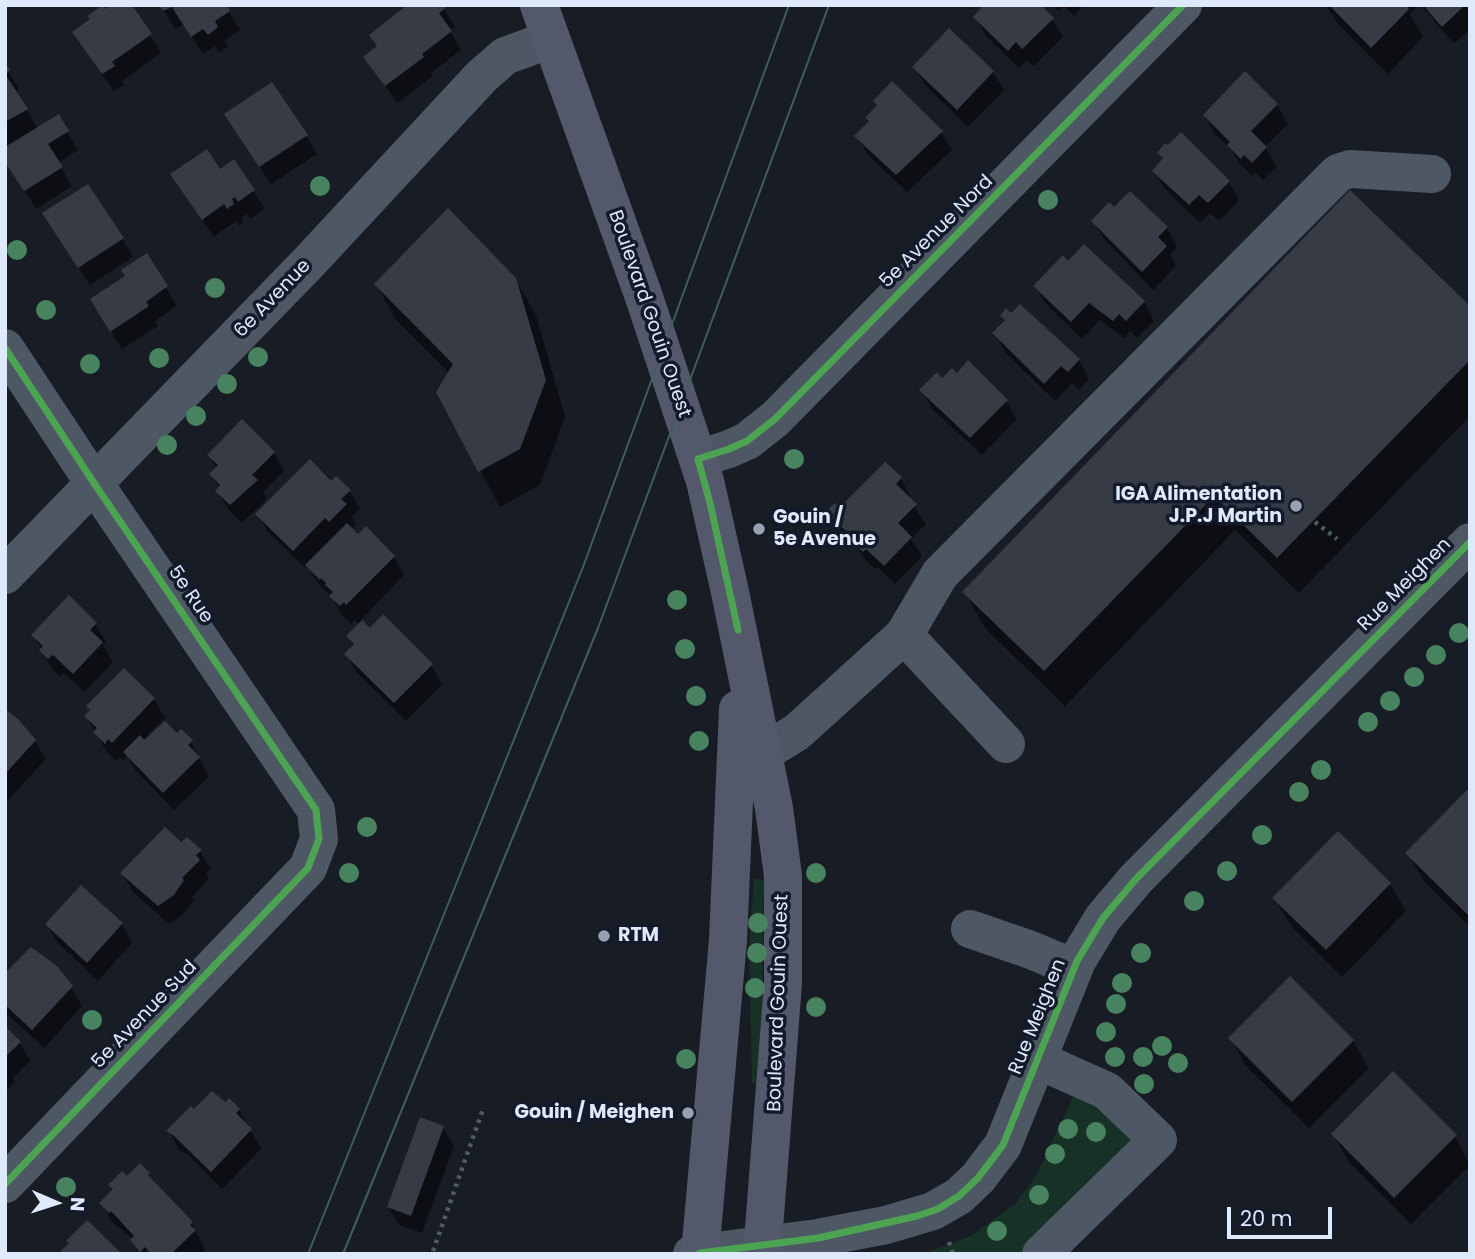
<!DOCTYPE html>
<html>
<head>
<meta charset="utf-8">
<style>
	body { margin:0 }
	#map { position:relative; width:1475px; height:1259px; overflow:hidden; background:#181c25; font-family:Poppins,sans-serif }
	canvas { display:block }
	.frame { position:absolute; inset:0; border:7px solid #dfe9fc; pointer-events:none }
	.north { position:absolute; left:21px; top:1168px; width:70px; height:70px; -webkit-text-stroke:5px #131a2a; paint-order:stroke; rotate:93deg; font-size:19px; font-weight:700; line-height:28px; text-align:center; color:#dfe9fc }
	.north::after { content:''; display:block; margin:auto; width:24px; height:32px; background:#dfe9fc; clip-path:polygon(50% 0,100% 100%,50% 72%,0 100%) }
	.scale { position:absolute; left:1227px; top:1207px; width:105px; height:32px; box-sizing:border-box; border:4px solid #dfe9fc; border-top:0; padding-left:9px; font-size:21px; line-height:24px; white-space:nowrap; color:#dfe9fc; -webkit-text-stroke:5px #131a2a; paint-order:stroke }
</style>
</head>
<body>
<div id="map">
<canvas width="1475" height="1259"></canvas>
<div class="frame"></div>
<div class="north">N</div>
<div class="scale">20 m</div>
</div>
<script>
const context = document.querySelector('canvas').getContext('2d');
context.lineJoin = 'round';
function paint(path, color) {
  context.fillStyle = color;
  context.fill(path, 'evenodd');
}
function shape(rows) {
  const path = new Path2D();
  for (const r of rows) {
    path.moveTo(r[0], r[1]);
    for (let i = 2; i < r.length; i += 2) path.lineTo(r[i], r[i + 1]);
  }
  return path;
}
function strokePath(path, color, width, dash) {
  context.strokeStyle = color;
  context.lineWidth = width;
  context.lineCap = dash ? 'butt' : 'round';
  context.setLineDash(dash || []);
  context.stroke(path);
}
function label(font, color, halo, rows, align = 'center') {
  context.font = font + ' Poppins,sans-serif';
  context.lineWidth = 7;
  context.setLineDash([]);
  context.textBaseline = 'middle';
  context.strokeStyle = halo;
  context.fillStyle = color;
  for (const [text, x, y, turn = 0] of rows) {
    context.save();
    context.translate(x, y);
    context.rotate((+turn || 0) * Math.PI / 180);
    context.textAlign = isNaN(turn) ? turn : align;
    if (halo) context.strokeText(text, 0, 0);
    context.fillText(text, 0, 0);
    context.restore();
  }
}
paint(shape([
	[754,879,764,880,762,1010,756,1083,752,1083,749,948],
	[1074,1095,1102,1106,1139,1140,1023,1254,923,1254,971,1236,1016,1203,1036,1176]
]), '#173126');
paint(shape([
	[160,5,225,5,240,30,224,41,228,47,219,53,215,46,203,54,184,24,175,29],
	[1053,5,1084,5,1074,16,1064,5,1059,11],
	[1326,5,1419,5,1410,14,1423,37,1388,74,1337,23],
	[1421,5,1470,5,1470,29,1454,44],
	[444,9,455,27,450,31,461,50,431,73,433,76,397,103,366,57],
	[975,17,1052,19,1063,37,1034,66,1027,60,1019,68,986,36],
	[150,35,161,53,122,81,124,85,114,91,85,50],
	[5,66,19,89,15,92,38,129,58,117,78,150,58,163,72,186,36,209,5,159],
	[915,67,993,72,1004,90,968,127,925,85],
	[1245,74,1277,105,1288,124,1265,147,1277,167,1263,180,1255,172,1252,176,1240,164,1231,149,1215,134,1205,116],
	[875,101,941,132,952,150,907,192,867,154,857,136,870,123,867,118,878,107],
	[237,133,306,136,317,154,271,184],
	[1159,153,1229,182,1239,200,1219,221,1210,213,1200,223,1165,189,1154,171,1163,161],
	[234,161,265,209,250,219,247,214,241,218,243,223,239,226,236,221,214,237,172,174,220,171],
	[1130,193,1167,228,1177,247,1170,254,1176,266,1153,290,1104,239,1093,221,1115,209],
	[55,232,123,239,133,257,90,285],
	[146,256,177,306,155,321,158,326,122,349,103,318,127,277],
	[1068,263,1144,302,1154,321,1137,338,1130,331,1124,338,1100,320,1082,339,1046,304,1035,286],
	[515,279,536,315,565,417,540,485,500,507,438,392,449,373,396,320,376,284],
	[1020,307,1079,360,1089,379,1079,390,1072,383,1055,401,1005,352,995,333,1005,322,1002,316,1012,315],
	[1470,308,1470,416,1299,593,1235,530,1065,706,985,628,965,592],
	[957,375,1006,401,1017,419,982,455,932,409,922,390],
	[274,453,284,471,263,492,267,499,242,523,228,509,217,491,219,488,211,474,217,469,209,456],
	[901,479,911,497,909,499,926,524,911,539,922,556,895,584,878,567,875,569,865,560,859,550,838,531,828,512,840,510],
	[331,484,350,491,360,509,352,517,356,524,351,529,358,536,394,557,404,575,360,621,370,630,383,617,432,666,442,684,406,721,357,673,346,654,354,647,348,636,360,625,355,620,351,624,342,615,332,597,318,584,307,565,305,568,268,532,257,514],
	[95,624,106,642,103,645,113,662,84,692,64,673,60,677,52,669,33,635],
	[124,670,154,699,165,718,148,735,150,737,177,736,191,742,209,777,174,810,136,771,127,756,123,760,120,757,116,761,106,751,86,716],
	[5,711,35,741,46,759,8,800,5,798],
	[1470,796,1470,927,1424,881,1408,854],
	[200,851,211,869,206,874,209,879,192,897,194,900,184,914,169,924,133,892,122,873],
	[1390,884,1406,911,1342,977,1291,926,1275,899],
	[122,924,132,943,98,981,58,943,47,925],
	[5,976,66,978,82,1006,44,1048,5,1012],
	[5,1029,20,1043,30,1061,13,1078,15,1082,5,1093],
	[1231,1039,1353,1041,1369,1068,1309,1128,1246,1066],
	[225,1105,239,1110,261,1149,222,1189,187,1154,179,1150,169,1131,194,1112],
	[443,1128,454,1146,422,1233,399,1225,388,1207],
	[1333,1134,1455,1136,1470,1165,1411,1224,1349,1162],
	[140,1166,192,1223,205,1250,201,1254,140,1254,133,1239,111,1221,101,1203,113,1191,110,1185,127,1179]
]), '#0007');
paint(shape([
	[103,5,105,9,111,5,132,5,152,34,112,62,115,66,102,74,72,32,90,19,87,16],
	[159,5,227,5,230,11,215,21,218,27,208,35,203,29,191,37,172,7,163,11],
	[407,5,444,5,446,8,439,13,452,31,422,54,424,57,385,86,363,57,377,46,369,35],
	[984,5,1041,5,1054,18,1022,49,1016,42,1008,51,973,17],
	[1329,5,1406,5,1409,9,1371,48],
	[1423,5,1465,5,1442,27],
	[949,28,994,71,957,110,912,67],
	[5,63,10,70,5,74,28,109,5,122],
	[1245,71,1278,104,1251,131,1267,147,1252,163,1244,155,1241,159,1227,145,1230,142,1203,115],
	[892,81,943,131,896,175,854,136,869,121,865,118,877,105,873,101],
	[272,82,308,135,259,167,224,114],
	[59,114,69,131,48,144,63,167,24,191,5,162,5,147],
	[1181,132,1230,181,1208,203,1199,195,1189,205,1152,171,1163,158,1157,153,1165,143,1168,145],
	[207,149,220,169,234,159,255,190,238,202,235,197,232,199,234,204,227,209,224,204,202,220,170,174],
	[88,184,124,238,78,268,42,213],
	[1350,190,1470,306,1470,360,1277,558,1214,496,1044,671,962,592],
	[1130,191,1168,227,1158,237,1167,246,1142,272,1091,221,1109,202,1114,207],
	[448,208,516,278,546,380,520,449,478,472,436,392,453,364,374,284],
	[1084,244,1145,301,1126,321,1119,314,1113,321,1089,303,1071,322,1033,286,1063,255,1068,261],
	[147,253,168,286,146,302,149,306,110,332,90,299,125,276,121,270],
	[1020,304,1080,359,1068,372,1061,366,1044,384,992,333,1005,320,1000,316,1006,308,1011,313],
	[968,360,1008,400,970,438,919,390,937,372,942,378,952,368,957,373],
	[242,419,275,452,252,475,258,480,230,505,215,491,220,485,209,474,218,465,207,455],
	[310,459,331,481,336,476,351,490,341,499,347,504,329,522,325,518,293,551,255,514],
	[885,462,902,477,896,484,917,504,898,523,912,537,884,566,866,549,863,552,852,542,855,539,825,512,835,503,840,507],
	[347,523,358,534,366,526,395,556,346,605,344,602,340,606,329,596,333,592,325,585,326,583,321,578,320,580,305,565],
	[69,595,97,623,90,630,103,642,73,674,53,655,48,659,39,650,43,646,31,635],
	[383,614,433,664,394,703,344,654,354,644,346,636,362,620,370,628],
	[124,668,155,698,112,743,108,739,105,744,93,732,97,728,84,716,90,710,86,706],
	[5,709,17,718,36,740,5,774],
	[165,721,177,733,181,729,193,740,188,745,200,757,163,793,123,752,140,735,144,740],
	[1467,790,1470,793,1470,917,1405,853],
	[165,827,181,842,187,837,202,850,196,855,200,860,182,878,184,880,174,895,158,906,120,873],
	[1338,831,1391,883,1326,950,1272,898],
	[81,885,123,923,87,963,45,924],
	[31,947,57,966,73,986,32,1030,5,1005,5,973],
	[1290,976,1354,1040,1292,1102,1228,1038],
	[5,1026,21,1042,5,1057],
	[1393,1071,1457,1135,1394,1198,1331,1134],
	[212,1091,225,1102,229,1098,240,1109,236,1113,252,1129,211,1172,174,1136,166,1131,191,1106,194,1109],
	[420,1117,444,1126,411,1216,387,1207],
	[140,1163,150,1173,148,1175,193,1222,190,1225,196,1230,171,1254,151,1254,145,1247,140,1252,130,1240,134,1236,111,1211,109,1213,99,1203,113,1189,108,1185,122,1171,127,1176],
	[87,1220,122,1254,58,1254,69,1243,66,1241]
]), '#373b46');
strokePath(shape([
	[1315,522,1337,539],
	[949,1242,953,1254],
	[433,1251,483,1109]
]), '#4c5f60', 4.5, [3.5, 5]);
strokePath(shape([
	[5,348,94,483,316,810,319,839,308,868,5,1184],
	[698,459,729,449,747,441,775,419,1183,5],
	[5,575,310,261,482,76,505,56,551,39],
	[904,635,940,574,1338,173,1350,169,1432,174],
	[763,753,797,732,904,635,1006,744],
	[970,929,1031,950,1074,968],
	[1038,1060,1107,1091,1158,1140,1041,1254],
	[692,1254,818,1238,886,1225,933,1211,959,1196,978,1178,1003,1145,1077,961,1103,918,1136,879,1470,542]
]), '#4e5865', 38);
strokePath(shape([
	[539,5,644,297,705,481,730,592,774,808,783,876,783,983,762,1254],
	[700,1254,728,940,738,709]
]), '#54586b', 38);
strokePath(shape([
	[308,1254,583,567,789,5],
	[343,1254,598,628,829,5]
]), '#425d5e', 2);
strokePath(shape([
	[5,348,94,483,316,810,319,839,308,868,5,1184],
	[738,630,710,503,698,459,729,449,747,441,775,419,1183,5],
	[700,1253,818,1238,917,1216,938,1209,959,1196,978,1178,1003,1145,1077,961,1103,918,1136,879,1470,542]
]), '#4ca352', 7);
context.fillStyle = '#488360';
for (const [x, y] of [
	[320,186],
	[1048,200],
	[17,250],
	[215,288],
	[46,310],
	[258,357],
	[159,358],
	[90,364],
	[227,384],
	[196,416],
	[167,445],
	[794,459],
	[677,600],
	[1459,633],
	[685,649],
	[1436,655],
	[1414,677],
	[696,696],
	[1390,701],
	[1368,722],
	[699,741],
	[1321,770],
	[1299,792],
	[367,827],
	[1262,835],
	[1227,871],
	[349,873],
	[816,873],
	[1194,901],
	[758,923],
	[757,953],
	[1141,953],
	[1122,983],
	[755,988],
	[1116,1004],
	[816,1007],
	[92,1020],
	[1106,1032],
	[1162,1046],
	[1115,1057],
	[1143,1057],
	[686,1059],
	[1178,1063],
	[1144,1084],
	[1068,1129],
	[1096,1132],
	[1055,1154],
	[66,1187],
	[1039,1195],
	[997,1231]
]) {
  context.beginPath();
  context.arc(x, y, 10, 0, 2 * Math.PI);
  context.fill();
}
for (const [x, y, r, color] of [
	[1296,506,7,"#99a1b1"],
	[759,529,7,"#99a1b1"],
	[604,936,7,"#99a1b1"],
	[688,1113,7,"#99a1b1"]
]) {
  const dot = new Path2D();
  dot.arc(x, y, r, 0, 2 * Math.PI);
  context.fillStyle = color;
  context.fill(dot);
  strokePath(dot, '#131a2a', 2.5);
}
label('19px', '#dfe9fc', '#131a2a', [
	["5e Avenue Nord",937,232,-45],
	["6e Avenue",273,299,-46],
	["Boulevard Gouin Ouest",649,314,71],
	["Rue Meighen",1405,585,-45],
	["5e Rue",190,595,56],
	["Boulevard Gouin Ouest",779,1003,-88],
	["5e Avenue Sud",145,1015,-46],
	["Rue Meighen",1038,1017,-68]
]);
label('bold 19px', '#dfe9fc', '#131a2a', [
	["IGA Alimentation",1282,495],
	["J.P.J Martin",1282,517],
	["Gouin /",773,518,"left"],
	["5e Avenue",773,540,"left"],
	["RTM",618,936,"left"],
	["Gouin / Meighen",674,1113]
], 'right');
</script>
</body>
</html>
